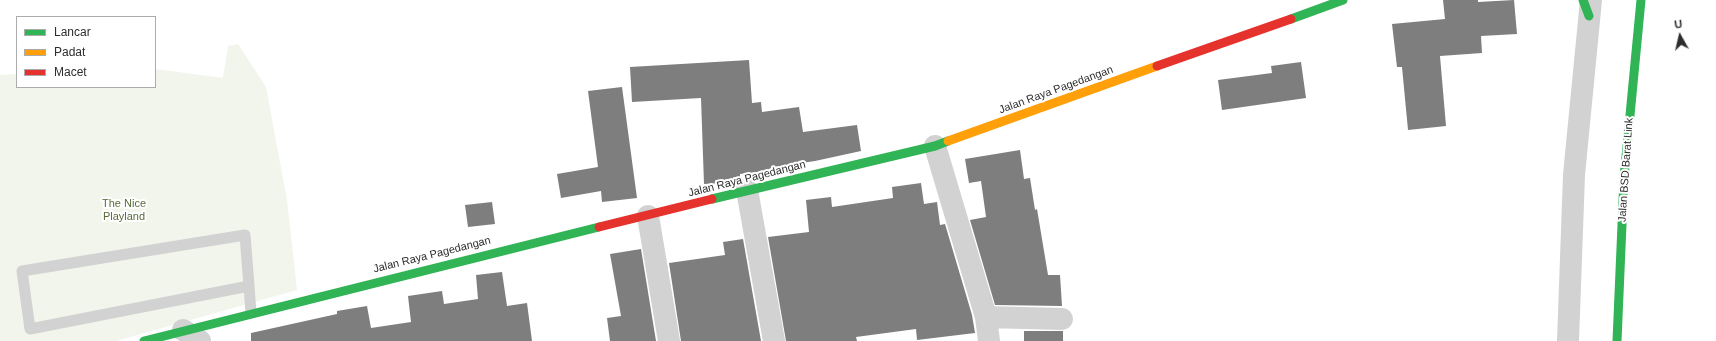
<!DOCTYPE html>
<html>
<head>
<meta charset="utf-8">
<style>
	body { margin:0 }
	#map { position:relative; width:1716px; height:341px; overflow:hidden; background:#fff; font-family:Helvetica,sans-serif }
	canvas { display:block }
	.legend { position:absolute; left:16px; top:16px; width:140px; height:72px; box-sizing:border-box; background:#fff; border:1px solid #ababab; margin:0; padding:5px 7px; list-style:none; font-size:12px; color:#2d2d2d }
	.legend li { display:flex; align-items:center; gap:8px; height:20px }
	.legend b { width:20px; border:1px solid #ababab }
	.north { position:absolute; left:1660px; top:16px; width:40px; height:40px; -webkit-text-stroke:3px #fff; paint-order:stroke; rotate:352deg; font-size:11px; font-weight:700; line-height:16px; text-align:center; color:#2d2d2d }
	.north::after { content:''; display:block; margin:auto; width:14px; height:18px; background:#2d2d2d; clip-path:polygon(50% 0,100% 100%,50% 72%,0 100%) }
</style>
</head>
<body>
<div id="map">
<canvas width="1716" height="341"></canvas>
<ul class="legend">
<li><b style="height:5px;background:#30b455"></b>Lancar</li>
<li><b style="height:5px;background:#ff9f0a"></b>Padat</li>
<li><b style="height:5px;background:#e5322d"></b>Macet</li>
</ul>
<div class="north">U</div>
</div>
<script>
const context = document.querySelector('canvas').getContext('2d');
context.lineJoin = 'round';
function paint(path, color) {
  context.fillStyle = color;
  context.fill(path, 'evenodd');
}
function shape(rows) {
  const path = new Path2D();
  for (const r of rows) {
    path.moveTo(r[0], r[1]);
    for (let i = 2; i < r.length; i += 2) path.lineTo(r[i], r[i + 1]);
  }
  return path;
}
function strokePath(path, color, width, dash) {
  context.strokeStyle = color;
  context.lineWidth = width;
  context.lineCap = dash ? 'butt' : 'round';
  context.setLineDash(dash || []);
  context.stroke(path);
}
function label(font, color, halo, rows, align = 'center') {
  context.font = font + ' Helvetica,sans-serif';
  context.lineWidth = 4;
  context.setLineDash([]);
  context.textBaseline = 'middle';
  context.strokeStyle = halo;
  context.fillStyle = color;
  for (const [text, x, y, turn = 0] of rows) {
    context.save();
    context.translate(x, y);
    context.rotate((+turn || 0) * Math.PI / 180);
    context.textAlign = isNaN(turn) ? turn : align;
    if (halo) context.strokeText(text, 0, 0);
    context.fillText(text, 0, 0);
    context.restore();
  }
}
paint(shape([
	[238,44,266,87,287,200,297,290,116,341,0,341,0,75,17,74,17,87,155,87,155,69,223,78,228,46]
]), '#f1f5eb');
paint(shape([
	[1443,0,1478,0,1478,2,1514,0,1517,34,1481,36,1482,53,1440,56,1446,126,1408,130,1402,67,1397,67,1392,24,1445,19],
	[749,60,752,103,761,102,762,112,799,107,803,132,857,125,861,151,815,161,775,167,776,170,740,174,740,179,723,183,704,184,701,98,632,102,630,67],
	[1301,62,1306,98,1222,110,1218,80,1272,73,1271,66],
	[622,87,637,198,602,202,601,191,561,198,557,174,598,167,588,91],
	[1020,150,1024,179,1030,178,1035,210,1037,209,1048,275,1060,275,1062,306,995,305,970,220,986,217,981,181,969,183,965,159],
	[921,183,924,204,937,202,940,225,945,224,972,315,975,333,917,340,916,329,856,337,857,341,786,341,768,237,809,232,806,200,831,197,832,207,893,198,892,187],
	[492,202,495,224,468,227,465,205],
	[743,239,761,341,681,341,669,263,725,255,723,242],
	[641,249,656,341,610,341,607,318,621,316,610,254],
	[502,272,507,306,527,303,532,341,251,341,251,333,337,314,337,311,367,306,371,328,411,322,408,296,442,291,444,304,478,299,476,275],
	[1024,331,1063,331,1063,341,1024,341]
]), '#7e7e7e');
strokePath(shape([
	[249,286,30,329,22,271,245,235,249,286,251,313]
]), '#d2d2d2', 11);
strokePath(shape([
	[935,146,986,317,989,341],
	[747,190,774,341],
	[648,216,669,341],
	[986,317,1062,319],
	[183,330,200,341],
	[1568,341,1574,175,1591,0]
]), '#d2d2d2', 22);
strokePath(shape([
	[1583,0,1589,16],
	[1291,19,1343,0],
	[712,199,935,146,948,141],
	[144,341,599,227],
	[1617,341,1624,178,1641,0]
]), '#30b455', 9);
strokePath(shape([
	[948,141,1157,66]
]), '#ff9f0a', 9);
strokePath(shape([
	[1157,66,1291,19],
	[599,227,712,199]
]), '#e5322d', 9);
label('11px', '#2d2d2d', '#fff', [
	["Jalan Raya Pagedangan",1056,90,-20],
	["Jalan BSD Barat Link",1626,170,-86],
	["Jalan Raya Pagedangan",747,179,-14],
	["Jalan Raya Pagedangan",432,255,-14]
]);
label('11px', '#566c38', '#fff', [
	["The Nice",124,204],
	["Playland",124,217]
]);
</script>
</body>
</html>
